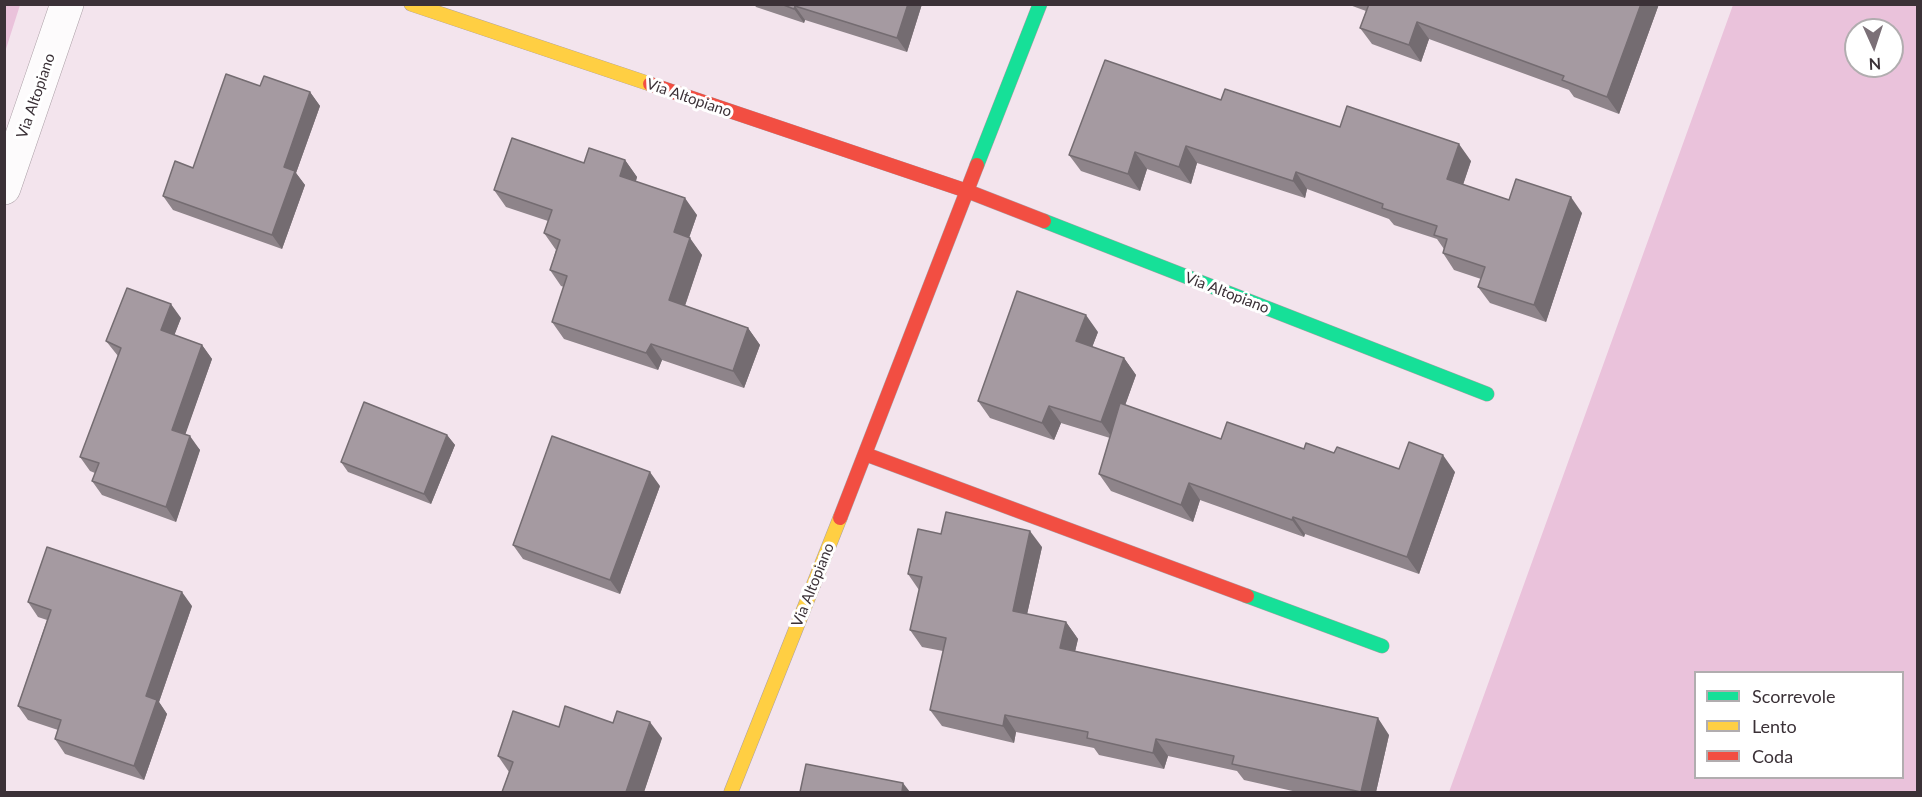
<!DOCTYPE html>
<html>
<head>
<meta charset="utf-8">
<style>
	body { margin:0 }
	#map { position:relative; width:1922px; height:797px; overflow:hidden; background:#f3e4ed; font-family:Lato,sans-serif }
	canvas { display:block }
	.frame { position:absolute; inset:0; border:6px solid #3b3137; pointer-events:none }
	.legend { position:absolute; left:1694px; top:671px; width:210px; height:108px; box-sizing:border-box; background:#fff; border:2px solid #b1adaf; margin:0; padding:8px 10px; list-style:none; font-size:18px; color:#3b3137 }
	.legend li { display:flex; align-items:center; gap:12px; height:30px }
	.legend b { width:30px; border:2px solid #b1adaf }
	.north { position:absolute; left:1844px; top:18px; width:60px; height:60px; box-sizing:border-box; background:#fff; border:2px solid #b1adaf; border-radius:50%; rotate:177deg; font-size:16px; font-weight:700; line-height:24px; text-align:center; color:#3b3137 }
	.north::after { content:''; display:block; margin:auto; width:21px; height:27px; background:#7b7077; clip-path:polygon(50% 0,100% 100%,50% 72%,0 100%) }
</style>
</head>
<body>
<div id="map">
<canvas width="1922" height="797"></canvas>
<div class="frame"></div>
<ul class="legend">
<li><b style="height:8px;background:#16e098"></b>Scorrevole</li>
<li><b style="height:8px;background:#ffcf43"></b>Lento</li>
<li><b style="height:8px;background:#f24e42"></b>Coda</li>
</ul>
<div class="north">N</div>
</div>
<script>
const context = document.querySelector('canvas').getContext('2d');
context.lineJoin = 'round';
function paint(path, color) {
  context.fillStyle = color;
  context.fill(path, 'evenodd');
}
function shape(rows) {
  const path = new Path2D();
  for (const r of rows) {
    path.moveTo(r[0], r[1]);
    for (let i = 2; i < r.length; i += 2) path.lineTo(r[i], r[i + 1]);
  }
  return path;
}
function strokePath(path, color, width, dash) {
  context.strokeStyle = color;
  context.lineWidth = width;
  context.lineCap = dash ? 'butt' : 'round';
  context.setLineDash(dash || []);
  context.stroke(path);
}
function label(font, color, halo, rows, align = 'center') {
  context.font = font + ' Lato,sans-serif';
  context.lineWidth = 6;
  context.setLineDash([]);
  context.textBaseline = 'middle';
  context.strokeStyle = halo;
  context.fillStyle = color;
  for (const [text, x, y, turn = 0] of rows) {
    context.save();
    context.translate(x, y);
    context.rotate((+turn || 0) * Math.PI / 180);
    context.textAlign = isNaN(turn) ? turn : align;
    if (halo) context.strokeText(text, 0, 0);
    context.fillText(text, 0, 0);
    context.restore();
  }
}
paint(shape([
	[5,4,20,5,5,52,4,5],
	[1733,5,1917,5,1917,792,1449,792],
	[1856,30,1892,30,1892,66,1856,66],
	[1696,672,1902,672,1902,778,1696,778]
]), '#eac2db');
const street = shape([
	[4,188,67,4]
]);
const fast = shape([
	[977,165,1040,4],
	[1044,221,1487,394],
	[1247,596,1382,646]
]);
const slow = shape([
	[411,4,650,84],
	[731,792,840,518]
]);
const jam = shape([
	[650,84,967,191,1044,221],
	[865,454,1247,596],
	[840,518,977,165]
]);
strokePath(street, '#ab9fa6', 34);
strokePath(fast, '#ab9fa6', 15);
strokePath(slow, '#ab9fa6', 15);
strokePath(jam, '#ab9fa6', 15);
strokePath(street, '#fdfbfc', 33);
strokePath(fast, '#16e098', 14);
strokePath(slow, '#ffcf43', 14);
strokePath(jam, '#f24e42', 14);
paint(shape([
	[754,4,922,4,907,52,805,20,804,23,756,7],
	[1347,4,1659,4,1619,114,1574,97,1569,90,1429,39,1421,62,1372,44,1360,28,1366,11],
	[260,86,310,92,320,106,296,173,305,185,282,249,173,210,163,196,193,168],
	[1221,100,1340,127,1471,161,1463,185,1509,200,1582,213,1546,322,1490,303,1478,287,1481,279,1454,270,1443,253,1444,249,1437,239,1394,225,1389,219,1307,189,1305,198,1197,163,1191,184,1147,169,1140,191,1081,171,1069,155],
	[625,160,637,177,636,181,697,215,689,238,702,255,685,306,748,328,760,345,744,388,662,360,658,370,564,339,552,322,564,287,561,286,550,270,556,250,544,233,548,221,506,207,494,190,584,163],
	[181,318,174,335,202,345,212,359,185,434,200,450,176,522,102,495,92,481,95,473,90,471,80,457,118,356,106,341],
	[1098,332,1092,347,1124,358,1136,375,1125,405,1221,439,1334,453,1399,469,1455,472,1419,574,1305,534,1304,537,1200,500,1193,522,1111,491,1099,474,1110,438,1061,423,1054,440,990,418,978,401],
	[447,435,455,445,431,504,348,472,341,462],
	[660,486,620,594,523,559,513,545],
	[941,534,1042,547,1027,614,1066,622,1078,639,1075,651,1389,735,1376,792,1297,792,1244,780,1237,771,1168,756,1164,769,1099,755,1094,748,1016,732,1014,743,942,726,930,710,943,651,922,647,910,630,919,590,908,574],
	[28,602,192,606,159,702,167,714,144,780,65,754,55,739,58,730,28,720,18,706,47,620,38,617],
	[559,727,662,738,644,792,502,792,509,772,498,756]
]), '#8e848a');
paint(shape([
	[908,4,922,4,907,52,897,38],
	[1641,4,1659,4,1619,114,1607,97],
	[795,6,805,20,804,23,794,9],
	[1417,22,1429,39,1421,62,1409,45],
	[310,92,320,106,296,173,305,185,282,249,272,235,284,167],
	[1459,144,1471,161,1459,196,1447,179],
	[1186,146,1197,163,1191,184,1179,167],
	[1135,152,1147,169,1140,191,1128,174],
	[625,160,637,177,632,193,620,176],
	[1296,172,1307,189,1305,198,1293,181],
	[1571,197,1582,213,1546,322,1534,305],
	[685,198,697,215,685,249,674,232],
	[690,238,702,255,681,317,669,300],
	[171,304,181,318,171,344,161,330],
	[1086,315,1098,332,1088,358,1076,341],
	[748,328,760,345,744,388,733,371],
	[651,344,662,360,658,370,646,353],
	[202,345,212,359,182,444,172,430],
	[1124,358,1136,375,1113,439,1101,422],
	[1049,406,1061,423,1054,440,1042,423],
	[447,435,455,445,431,504,424,494],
	[190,436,200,450,176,522,166,507],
	[1443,455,1455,472,1419,574,1407,557],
	[650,472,660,486,620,594,610,580],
	[1189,483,1200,500,1193,522,1181,505],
	[1293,517,1305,534,1304,537,1292,520],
	[1030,531,1042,547,1024,628,1013,611],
	[182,592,192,606,159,702,167,714,144,780,134,766,146,696],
	[1066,622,1078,639,1072,665,1060,648],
	[1005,715,1016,732,1014,743,1003,726],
	[1378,718,1389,735,1376,792,1361,792],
	[650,722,662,738,644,792,626,792],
	[1156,739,1168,756,1164,769,1153,753],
	[903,783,910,792,902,792]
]), '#746c71');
const building = shape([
	[781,4,908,4,897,38,795,6,794,9,781,4],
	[1369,4,1641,4,1607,97,1562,80,1564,76,1417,22,1409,45,1360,28,1369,4],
	[1105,60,1221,100,1225,89,1340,127,1347,106,1459,144,1447,179,1509,200,1516,179,1571,197,1534,305,1478,287,1485,267,1443,253,1447,239,1434,235,1437,226,1382,208,1383,204,1296,172,1293,181,1186,146,1179,167,1135,152,1128,174,1069,155,1105,60],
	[226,74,260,86,264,76,310,92,284,167,295,171,272,235,163,196,175,161,193,168,226,74],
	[512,138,584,163,589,148,625,160,620,176,685,198,674,232,690,238,669,300,748,328,733,371,651,344,646,353,552,322,567,276,550,270,560,240,544,233,552,210,494,190,512,138],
	[127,288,171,304,161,330,202,345,172,430,190,436,166,507,92,481,99,463,80,457,121,348,106,341,127,288],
	[1017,291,1086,315,1076,341,1124,358,1101,422,1049,406,1042,423,978,401,1017,291],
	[364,402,447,435,424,494,341,462,364,402],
	[1120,403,1221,439,1227,422,1304,449,1306,443,1334,453,1337,447,1399,469,1409,442,1443,455,1407,557,1293,517,1292,520,1189,483,1181,505,1099,474,1120,403],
	[552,436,650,472,610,580,513,545,552,436],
	[946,512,1030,531,1013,611,1066,622,1060,648,1378,718,1361,792,1232,764,1234,756,1156,739,1153,753,1087,738,1088,732,1005,715,1003,726,930,710,946,638,910,630,922,577,908,574,918,529,941,534,946,512],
	[47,547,182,592,146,696,157,700,134,766,55,739,61,720,18,706,51,610,28,602,47,547],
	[565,706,613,723,617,711,650,722,626,792,502,792,513,762,498,756,513,711,559,727,565,706],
	[806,764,903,783,902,792,800,792,806,764]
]);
paint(building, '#a59aa1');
strokePath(building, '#746c71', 1.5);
label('15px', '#3b3137', '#fff', [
	["Via Altopiano",36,96,-71],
	["Via Altopiano",689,98,19],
	["Via Altopiano",1227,293,21],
	["Via Altopiano",813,585,-68]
]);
</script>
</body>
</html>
